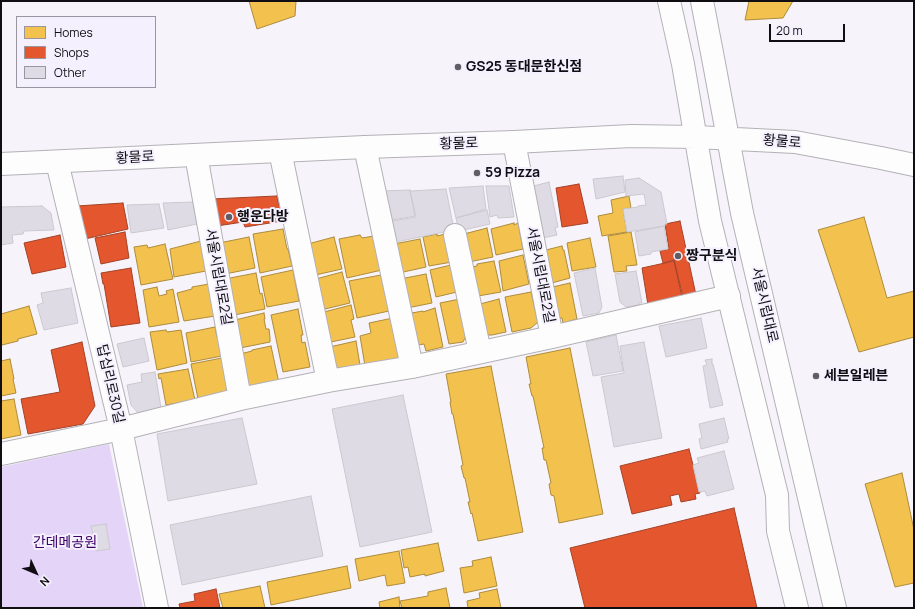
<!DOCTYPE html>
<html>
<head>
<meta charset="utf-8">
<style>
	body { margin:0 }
	#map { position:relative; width:915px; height:609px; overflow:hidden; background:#f6f4fa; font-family:Manrope,sans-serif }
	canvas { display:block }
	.frame { position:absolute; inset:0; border:2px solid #100e13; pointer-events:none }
	.legend { position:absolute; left:16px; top:16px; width:140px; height:72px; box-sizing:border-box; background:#f5f0fe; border:1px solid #9996a0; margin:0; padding:5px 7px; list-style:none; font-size:12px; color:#100e13 }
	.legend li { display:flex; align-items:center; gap:8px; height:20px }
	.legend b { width:20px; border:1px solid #9996a0 }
	.north { position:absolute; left:16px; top:553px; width:40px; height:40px; -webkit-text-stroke:3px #f5f0fe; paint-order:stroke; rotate:134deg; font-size:11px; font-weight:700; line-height:16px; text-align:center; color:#100e13 }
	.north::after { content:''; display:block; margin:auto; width:14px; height:18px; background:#100e13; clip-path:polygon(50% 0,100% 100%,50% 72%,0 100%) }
	.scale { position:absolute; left:769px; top:24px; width:76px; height:18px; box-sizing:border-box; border:2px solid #100e13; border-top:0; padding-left:5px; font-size:12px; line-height:14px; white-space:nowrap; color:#100e13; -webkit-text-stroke:3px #f5f0fe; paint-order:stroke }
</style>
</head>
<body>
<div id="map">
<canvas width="915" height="609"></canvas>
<div class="frame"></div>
<ul class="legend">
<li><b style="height:11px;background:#f2c14e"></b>Homes</li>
<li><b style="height:11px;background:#e4572e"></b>Shops</li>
<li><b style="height:11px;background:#dfdbe5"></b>Other</li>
</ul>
<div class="north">N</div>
<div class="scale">20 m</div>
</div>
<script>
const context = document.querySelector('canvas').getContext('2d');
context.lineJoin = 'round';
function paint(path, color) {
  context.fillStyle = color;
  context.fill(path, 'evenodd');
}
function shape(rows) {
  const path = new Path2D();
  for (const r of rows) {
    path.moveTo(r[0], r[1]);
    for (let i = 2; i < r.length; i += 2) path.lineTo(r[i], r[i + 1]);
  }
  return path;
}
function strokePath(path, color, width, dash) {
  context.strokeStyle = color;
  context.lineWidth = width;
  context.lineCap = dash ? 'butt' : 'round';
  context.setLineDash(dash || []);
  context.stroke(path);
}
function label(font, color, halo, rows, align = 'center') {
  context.font = font + ' Manrope,"Noto Sans KR",sans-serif';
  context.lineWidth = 4;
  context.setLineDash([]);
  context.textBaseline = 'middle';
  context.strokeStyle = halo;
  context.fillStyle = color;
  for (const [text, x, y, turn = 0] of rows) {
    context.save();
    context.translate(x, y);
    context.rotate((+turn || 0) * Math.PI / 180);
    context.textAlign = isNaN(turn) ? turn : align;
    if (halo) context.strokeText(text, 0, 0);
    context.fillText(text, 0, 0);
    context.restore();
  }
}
paint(shape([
	[109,444,143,608,1,608,1,467]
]), '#e3d4f8');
const homes = shape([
	[249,1,296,1,295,16,257,29,249,1],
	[749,1,793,1,783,18,745,20,749,1],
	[629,196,631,208,623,209,627,232,602,236,598,216,613,213,611,200,629,196],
	[864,217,887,298,914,291,914,337,859,352,818,230,864,217],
	[514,223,514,225,518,223,523,249,496,255,491,229,514,223],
	[487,228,493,257,469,262,464,234,487,228],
	[283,229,287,249,288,249,292,266,260,273,253,234,283,229],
	[631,232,637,265,626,266,627,271,614,272,608,236,631,232],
	[437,234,437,236,445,234,452,262,429,266,423,237,437,234],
	[360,235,362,238,374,236,382,270,347,278,339,239,360,235],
	[249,237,255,268,225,274,219,243,249,237],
	[334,237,342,269,311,276,304,245,334,237],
	[590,238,596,267,572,271,567,243,590,238],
	[420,239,426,267,399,273,394,244,420,239],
	[201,241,206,271,174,277,170,249,201,241],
	[165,244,173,279,141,285,134,247,147,245,148,248,165,244],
	[562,246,563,250,564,250,570,278,548,284,542,251,562,246],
	[523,255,529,284,503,291,499,261,523,255],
	[494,261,501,292,478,296,472,267,477,266,477,264,494,261],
	[451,265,457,292,436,297,430,270,451,265],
	[293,270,299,301,267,307,261,277,293,270],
	[342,272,350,303,321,310,312,280,342,272],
	[256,273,260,294,262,293,265,309,234,315,228,279,230,278,256,273],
	[426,274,432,303,407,308,400,279,426,274],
	[381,275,389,311,357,318,349,281,381,275],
	[570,283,577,319,563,323,562,318,555,319,548,288,570,283],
	[209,284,215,316,184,321,177,293,192,289,192,287,209,284],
	[157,287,159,296,167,294,166,291,173,289,179,322,149,327,143,290,157,287],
	[531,292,538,322,531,328,512,332,505,297,531,292],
	[460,299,467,334,463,342,449,344,440,303,460,299],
	[499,299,506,332,492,335,488,335,486,333,480,304,499,299],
	[351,305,354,319,351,320,355,337,326,343,320,313,351,305],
	[29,306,37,334,18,339,18,341,2,345,1,342,1,314,29,306],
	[435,308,443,347,426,351,424,344,418,345,406,314,423,311,423,312,435,308],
	[298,309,303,335,301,335,302,343,305,342,310,367,283,372,271,315,298,309],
	[264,313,265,319,264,319,266,329,269,329,270,338,270,342,240,348,235,320,264,313],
	[393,318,401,358,365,366,360,336,371,333,369,323,393,318],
	[215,327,217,337,220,337,222,356,191,362,186,333,215,327],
	[166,330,167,332,181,330,187,363,157,370,150,332,166,330],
	[356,341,360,365,336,369,325,348,356,341],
	[271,346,279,383,249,389,240,354,252,351,252,350,271,346],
	[570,348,603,514,559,523,554,496,551,495,549,484,551,483,546,460,544,460,542,448,544,448,533,396,532,396,529,384,531,384,526,357,570,348],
	[222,358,231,394,198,399,191,364,222,358],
	[10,359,14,379,13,379,16,393,1,396,1,361,10,359],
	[491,366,523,532,478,541,472,513,471,514,468,502,470,502,465,478,464,478,461,466,463,465,453,414,452,414,450,402,451,402,446,374,491,366],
	[188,369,195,400,166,405,161,378,159,379,158,374,188,369],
	[14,399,21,435,1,439,1,401,14,399],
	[902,473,914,530,914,583,895,587,865,484,902,473],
	[438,543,444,571,425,576,425,574,410,577,408,567,404,568,401,550,438,543],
	[399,551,405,583,387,586,385,575,359,581,355,559,399,551],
	[491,557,497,586,464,593,460,568,473,566,472,561,491,557],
	[347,566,351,588,271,605,267,582,347,566],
	[260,586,265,608,223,608,219,594,260,586],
	[446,588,450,608,402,608,400,601,428,596,428,592,446,588],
	[497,589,501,608,468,608,467,601,480,598,479,593,497,589],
	[399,597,400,608,379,608,380,608,379,602,399,597]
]);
paint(homes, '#f2c14e');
strokePath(homes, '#ae8b3c', 1);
const shops = shape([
	[579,184,588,223,562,227,556,188,579,184],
	[277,196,282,221,245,227,243,222,217,226,211,199,277,196],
	[123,203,128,229,85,239,77,206,123,203],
	[680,221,696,295,683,297,674,260,663,263,660,251,669,249,665,224,680,221],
	[125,232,129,258,101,264,95,238,125,232],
	[60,235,66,267,32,274,24,243,60,235],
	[674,261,682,297,648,305,642,268,674,261],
	[131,268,140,323,111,327,104,284,103,284,101,273,131,268],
	[82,342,95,406,83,424,28,434,21,399,60,392,51,350,82,342],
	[689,449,700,493,695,494,696,499,681,502,679,494,670,496,672,505,632,514,620,466,689,449],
	[734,508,757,608,585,608,570,548,734,508],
	[216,589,220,608,180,608,179,604,195,601,194,594,216,589]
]);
paint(shops, '#e4572e');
strokePath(shops, '#a44126', 1);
const building = shape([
	[623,176,625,192,596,199,593,179,623,176],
	[639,178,661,192,667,224,665,224,665,226,627,232,623,209,638,207,638,206,646,205,644,194,626,196,625,180,639,178],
	[549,182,558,227,555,228,557,235,538,239,526,188,549,182],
	[483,186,486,209,456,218,449,188,483,186],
	[486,186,509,186,514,217,498,218,497,215,490,217,486,186],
	[446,189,454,230,391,243,387,222,416,217,410,191,446,189],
	[410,190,415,216,386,221,380,191,410,190],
	[193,202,197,224,168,230,163,203,193,202],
	[159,204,164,228,131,233,127,205,159,204],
	[42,206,51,213,54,230,24,231,23,234,12,235,13,243,1,245,1,207,42,206],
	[487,210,490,224,459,231,456,218,487,210],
	[664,226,668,249,651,252,651,254,639,256,635,232,664,226],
	[595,268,602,307,599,313,583,316,574,273,595,268],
	[636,271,642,303,639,303,639,305,626,307,620,302,615,274,636,271],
	[71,288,78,323,44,330,37,305,43,303,41,293,71,288],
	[701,318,707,348,666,357,659,326,701,318],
	[616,335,623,371,593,376,586,342,616,335],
	[144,338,149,361,123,367,117,344,144,338],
	[644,342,662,438,614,447,601,377,624,373,620,346,644,342],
	[712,359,712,364,713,364,723,405,710,408,703,366,707,365,705,360,712,359],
	[155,372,161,408,138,413,131,405,127,385,142,382,141,374,155,372],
	[403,395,432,532,360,547,332,409,403,395],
	[242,418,257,484,168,501,157,434,242,418],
	[724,418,729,439,727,439,728,442,701,449,699,439,702,438,699,424,724,418],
	[724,451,734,489,707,496,705,491,699,492,693,465,699,463,697,458,724,451],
	[311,496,323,556,182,585,170,525,311,496],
	[106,524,110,549,96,551,91,526,106,524]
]);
paint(building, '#dfdbe5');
strokePath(building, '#cbc9cf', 1);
const minor = shape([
	[514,142,552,337],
	[365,147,412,367],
	[280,151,328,381],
	[196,155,240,399],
	[57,162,121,429,157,608],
	[455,235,480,352],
	[1,454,121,429,240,399,328,381,412,367,552,337,729,296]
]);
const secondary = shape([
	[669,1,683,64,710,221,777,495,778,531,797,608],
	[702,1,713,58,742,213,835,608],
	[1,164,365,147,514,142,631,136,696,137,795,142,881,158,914,165]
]);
strokePath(minor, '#b3b1b6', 24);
strokePath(secondary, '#b3b1b6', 24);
strokePath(minor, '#fefdfe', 22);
strokePath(secondary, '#fefdfe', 22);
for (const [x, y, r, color] of [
	[458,67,4,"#605e64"],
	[477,173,4,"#605e64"],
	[229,217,4,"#605e64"],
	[678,256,4,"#605e64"],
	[816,376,4,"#605e64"]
]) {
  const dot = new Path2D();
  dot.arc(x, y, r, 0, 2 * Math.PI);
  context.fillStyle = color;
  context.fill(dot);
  strokePath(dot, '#f5f0fe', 1.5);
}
label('bold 14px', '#100e13', '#f5f0fe', [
	["GS25 동대문한신점",466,67],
	["59 Pizza",485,173],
	["행운다방",237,217],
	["짱구분식",686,256],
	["세븐일레븐",824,376]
], 'left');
label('14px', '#100e13', '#f5f0fe', [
	["황물로",782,142,5],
	["황물로",459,144,-2],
	["황물로",135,158,-3],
	["서울시립대로2길",540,275,79],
	["서울시립대로2길",218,277,80],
	["서울시립대로",764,305,77],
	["답십리로30길",110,384,77]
]);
label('14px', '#3c0066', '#f5f0fe', [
	["간데메공원",65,543]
]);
</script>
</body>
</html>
